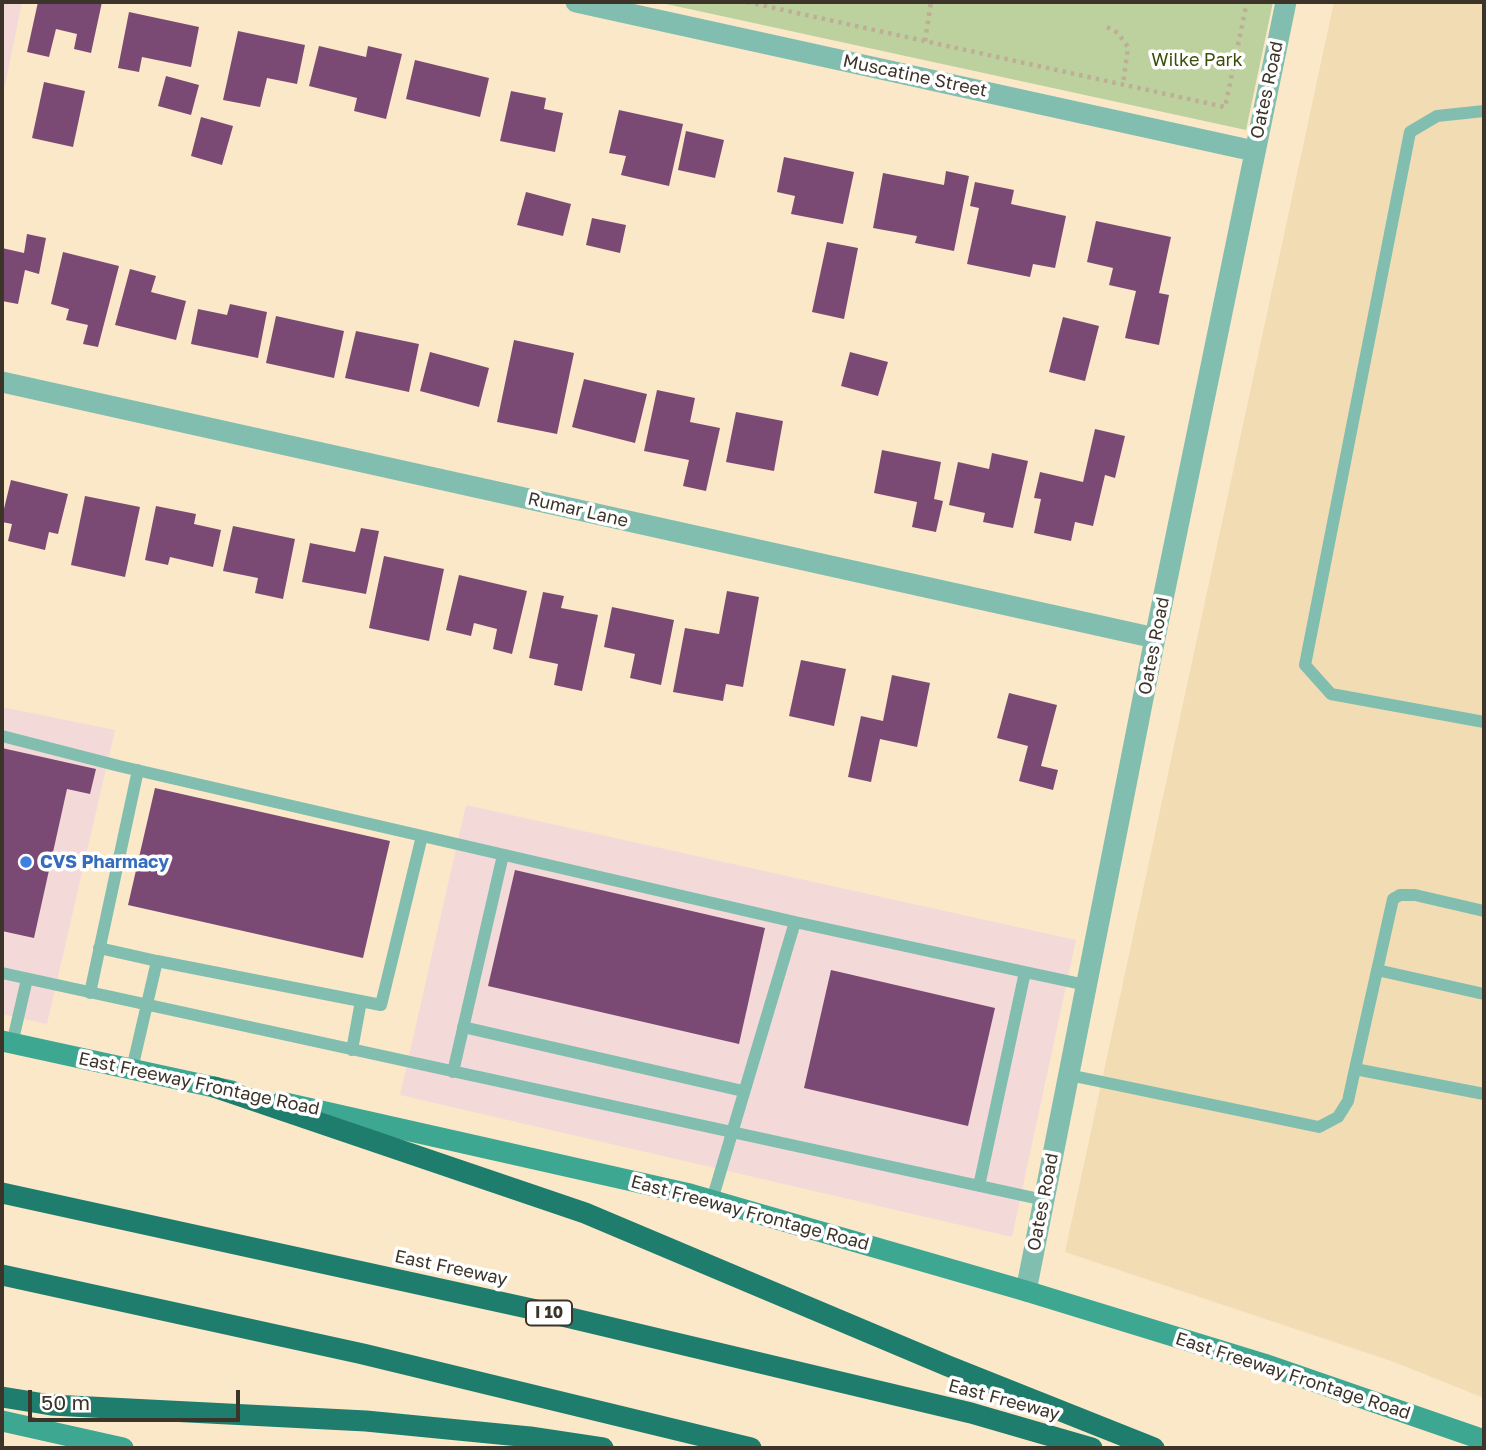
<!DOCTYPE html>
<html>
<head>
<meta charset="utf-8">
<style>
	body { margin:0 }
	#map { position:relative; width:1486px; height:1450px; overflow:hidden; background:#fbe8c8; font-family:"Golos Text",sans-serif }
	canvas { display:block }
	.frame { position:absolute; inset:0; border:4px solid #3c3428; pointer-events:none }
	.scale { position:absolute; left:28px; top:1390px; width:212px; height:32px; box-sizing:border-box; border:4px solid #3c3428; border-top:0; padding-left:9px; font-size:21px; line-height:24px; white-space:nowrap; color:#3c3428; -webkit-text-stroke:5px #fff; paint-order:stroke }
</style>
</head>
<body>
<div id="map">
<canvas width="1486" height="1450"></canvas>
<div class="frame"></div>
<div class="scale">50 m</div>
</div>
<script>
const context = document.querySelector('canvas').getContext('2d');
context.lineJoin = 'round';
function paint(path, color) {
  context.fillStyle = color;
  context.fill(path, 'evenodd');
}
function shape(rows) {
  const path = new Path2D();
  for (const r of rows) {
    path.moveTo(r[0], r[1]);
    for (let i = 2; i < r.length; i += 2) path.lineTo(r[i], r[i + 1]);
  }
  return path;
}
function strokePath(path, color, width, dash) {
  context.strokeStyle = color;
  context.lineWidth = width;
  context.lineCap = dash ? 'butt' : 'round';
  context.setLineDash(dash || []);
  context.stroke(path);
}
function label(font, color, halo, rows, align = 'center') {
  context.font = font + ' "Golos Text",sans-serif';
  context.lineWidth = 7;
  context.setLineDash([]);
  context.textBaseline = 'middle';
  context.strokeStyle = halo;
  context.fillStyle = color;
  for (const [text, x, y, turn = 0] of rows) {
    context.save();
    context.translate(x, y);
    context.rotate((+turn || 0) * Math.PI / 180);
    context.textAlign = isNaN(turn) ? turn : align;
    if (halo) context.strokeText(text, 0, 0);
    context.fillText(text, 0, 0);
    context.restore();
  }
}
paint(shape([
	[2,2,22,2,2,100],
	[2,707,115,730,47,1024,2,1014],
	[466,805,1076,940,1012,1237,400,1095]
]), '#f4d9d9');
paint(shape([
	[1334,2,1484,2,1484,1398,1394,1362,1065,1252]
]), '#f2dcb4');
paint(shape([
	[657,2,1273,2,1246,130]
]), '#bcd19e');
paint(shape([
	[38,2,102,2,91,53,74,49,77,34,56,29,49,57,27,52],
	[129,12,199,27,191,67,142,57,139,72,118,68],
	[238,31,305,45,297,84,267,78,260,107,223,100],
	[319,46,366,57,368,46,402,54,386,119,354,111,357,98,309,86],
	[415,60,489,78,480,117,406,99],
	[166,76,199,85,191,115,158,106],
	[44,82,85,91,73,147,32,138],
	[511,91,546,98,544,109,563,113,555,152,500,141],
	[619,110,683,124,669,186,621,175,626,156,609,153],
	[201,117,233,126,222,165,191,156],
	[686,131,724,140,715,178,678,170],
	[784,157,854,172,843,224,791,214,795,196,777,192],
	[946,171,969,176,954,251,915,243,917,236,873,228,883,173,944,185],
	[975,182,1014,190,1011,204,1066,216,1055,268,1033,264,1030,277,967,264,979,208,970,206],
	[526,192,571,204,563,236,517,225],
	[592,218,626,225,620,253,586,245],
	[1096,221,1171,237,1159,293,1169,295,1159,345,1125,338,1136,291,1109,285,1113,268,1087,262],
	[27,234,46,238,39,274,25,270,18,304,2,301,2,248,24,253],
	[827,242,858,248,844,319,812,312],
	[63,252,119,266,98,347,83,344,88,325,66,320,69,309,51,304],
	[130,269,156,276,151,292,186,301,176,340,115,325],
	[230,304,267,312,258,358,191,344,198,309,227,315],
	[276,316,344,331,334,378,266,363],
	[1063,317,1099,326,1085,381,1049,372],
	[356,331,419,344,409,392,345,378],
	[514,340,574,353,557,434,497,422],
	[430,352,489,368,479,407,420,391],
	[850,352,888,362,878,396,841,386],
	[584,379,647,394,635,443,572,427],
	[657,390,695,398,690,422,720,428,706,491,683,486,689,460,644,451],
	[736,412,783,421,774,471,726,462],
	[1095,429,1125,436,1115,478,1105,475,1093,526,1075,522,1071,541,1034,533,1041,499,1034,498,1040,472,1083,482],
	[882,450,941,462,934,499,943,501,936,532,912,527,917,502,874,493],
	[992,453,1028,461,1013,528,983,522,985,513,949,505,958,462,989,469],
	[11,480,68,494,58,534,49,532,45,550,8,541,12,524,2,522,2,517],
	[85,496,140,507,125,577,71,565],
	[156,506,196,514,194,524,221,530,213,567,170,557,168,565,145,560],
	[233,526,295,539,283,599,255,593,258,578,223,571],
	[361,528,379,531,366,594,302,582,310,543,355,552],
	[384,556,444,569,429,641,369,628],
	[459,575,527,591,512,654,493,649,497,629,474,623,471,636,446,630],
	[727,591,759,597,743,687,726,684,723,701,673,692,685,628,719,634],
	[543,592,564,596,561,608,598,615,582,691,554,685,558,664,529,658],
	[612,607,674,620,661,685,630,678,635,654,604,647],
	[801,660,846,669,834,726,789,716],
	[892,675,930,683,917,747,880,739,871,782,848,777,861,716,883,721],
	[1009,693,1057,705,1041,766,1058,770,1053,790,1019,781,1028,746,997,738],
	[2,748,96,769,90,794,67,789,34,938,2,931],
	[155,788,390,841,363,958,128,905],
	[515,870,765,928,739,1044,488,986],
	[831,970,995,1008,968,1126,804,1088]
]), '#7b4a74');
strokePath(shape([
	[747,2,1225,107,1247,2],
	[1107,27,1118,33,1128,47,1123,85],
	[925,41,931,2]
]), '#beae95', 4.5, [3.5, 5]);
strokePath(shape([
	[1484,111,1437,116,1410,132,1305,665,1331,694,1484,722],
	[2,736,119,766,795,922],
	[99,948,157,961],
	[1377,970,1484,994],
	[2,973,1044,1200],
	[90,993,138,770],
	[463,1027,743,1091],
	[12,1044,27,979],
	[352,1050,361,1001],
	[132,1069,157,961,381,1005,422,836],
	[1355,1069,1393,899,1400,895,1415,895,1484,911],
	[453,1072,503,855],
	[1069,1075,1319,1127,1338,1117,1348,1101,1355,1069,1484,1094],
	[979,1186,1025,972,1086,985],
	[712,1200,795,922,1025,972]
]), '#81beaf', 12);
strokePath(shape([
	[576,2,1254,151],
	[2,382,1155,638],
	[1026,1291,1155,638,1286,2]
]), '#81beaf', 21);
strokePath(shape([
	[2,1041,232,1091],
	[281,1102,690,1194,1026,1291,1264,1364,1484,1440],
	[2,1421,123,1448]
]), '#3da792', 21);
strokePath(shape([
	[214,1087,585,1213,948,1366,1154,1448],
	[2,1193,541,1311,971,1413,1092,1448],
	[2,1275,363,1354,751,1448],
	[2,1397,51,1405,366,1421,530,1437,603,1448]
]), '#1e7d6c', 21);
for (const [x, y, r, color] of [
	[26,862,7,"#3f7fe0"]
]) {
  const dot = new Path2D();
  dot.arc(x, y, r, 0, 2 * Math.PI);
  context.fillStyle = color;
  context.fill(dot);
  strokePath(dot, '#fff', 2.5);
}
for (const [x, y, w] of [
	[549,1313,46]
]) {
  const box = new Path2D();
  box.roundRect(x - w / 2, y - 12.5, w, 25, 5);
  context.fillStyle = '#fff';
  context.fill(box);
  strokePath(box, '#3c3428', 2);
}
label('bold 16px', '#3c3428', null, [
	["I 10",549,1313]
]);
label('18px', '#3a500a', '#fff', [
	["Wilke Park",1197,60]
]);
label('18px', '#3c3428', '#fff', [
	["Muscatine Street",915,76,12],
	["Oates Road",1267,90,-78],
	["Rumar Lane",578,510,13],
	["Oates Road",1154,646,-79],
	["East Freeway Frontage Road",199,1084,12],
	["Oates Road",1043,1202,-79],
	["East Freeway Frontage Road",750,1213,15],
	["East Freeway",451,1268,12],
	["East Freeway Frontage Road",1293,1376,18],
	["East Freeway",1004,1400,15]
]);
label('bold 18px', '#366cbe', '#fff', [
	["CVS Pharmacy",40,862]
], 'left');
</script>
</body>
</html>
